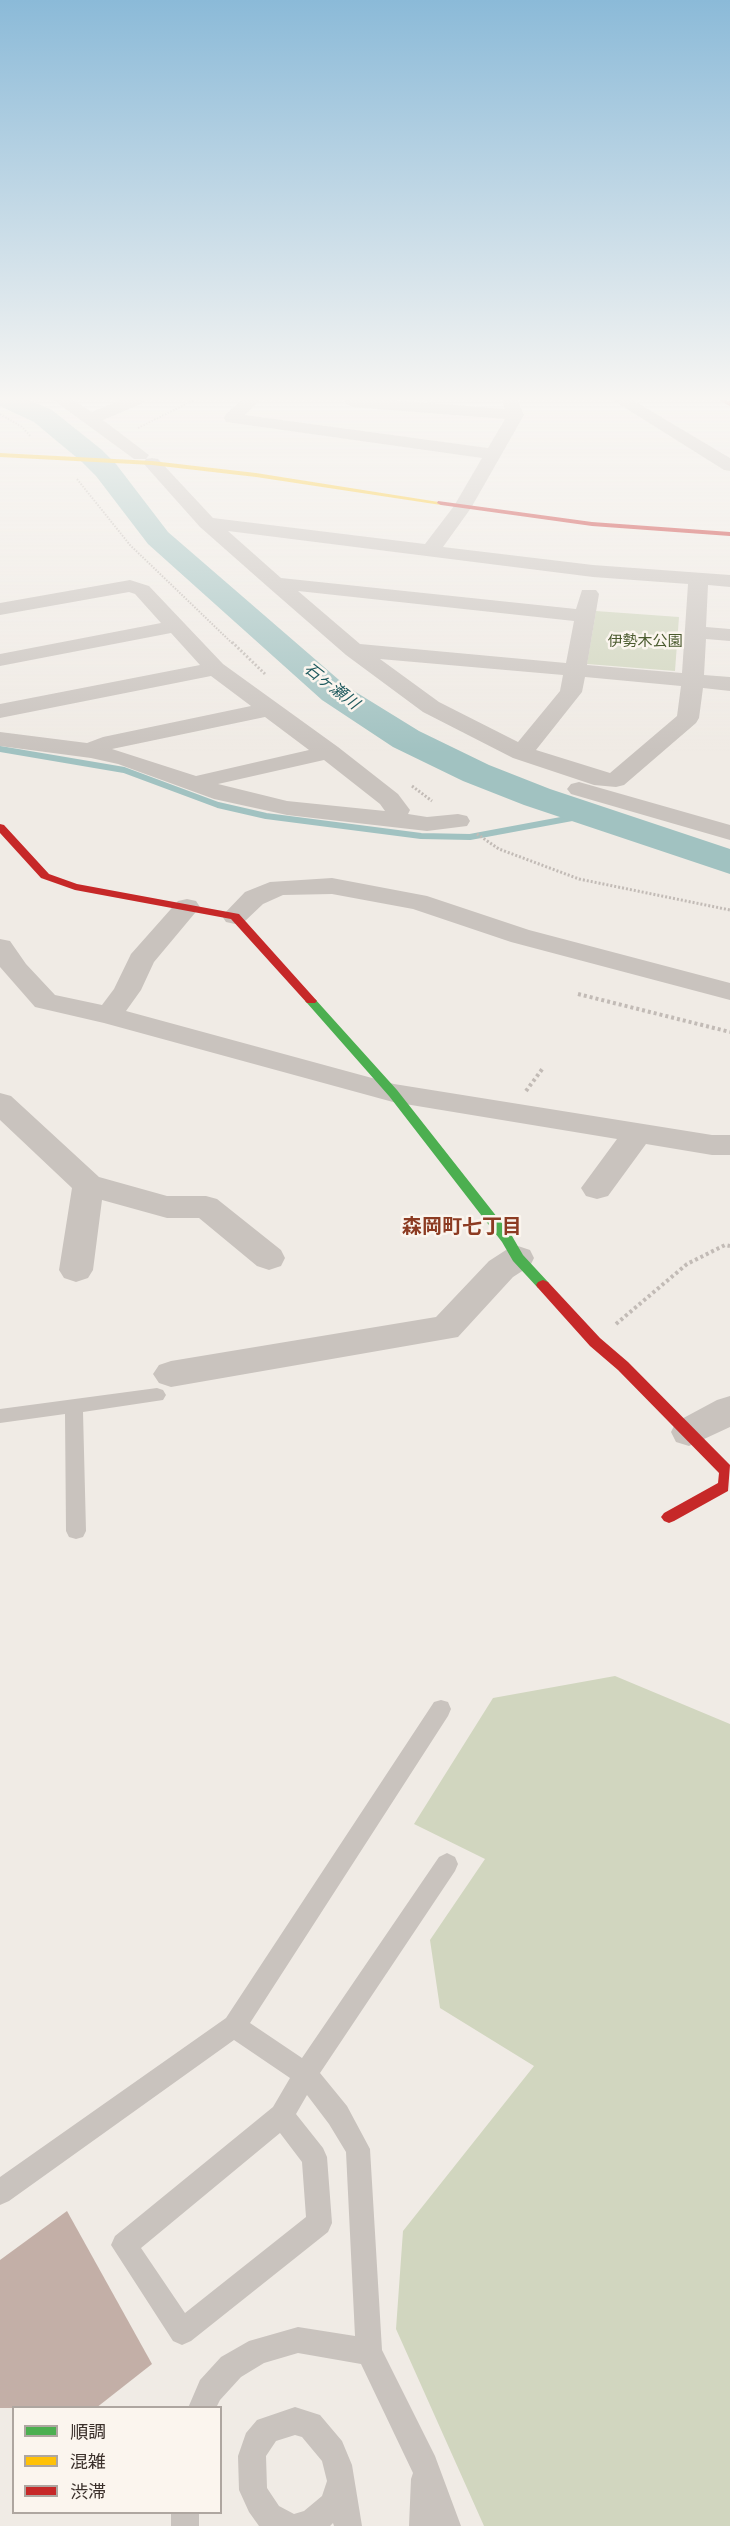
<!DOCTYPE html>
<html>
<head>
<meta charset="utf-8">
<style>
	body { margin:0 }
	#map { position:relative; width:730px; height:2526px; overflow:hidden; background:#f0ebe5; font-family:"Titillium Web","Noto Sans JP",sans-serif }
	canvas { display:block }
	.legend { position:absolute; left:12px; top:2406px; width:210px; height:108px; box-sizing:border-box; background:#fbf5ee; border:2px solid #aea6a0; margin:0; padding:8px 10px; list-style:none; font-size:18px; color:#3b302b }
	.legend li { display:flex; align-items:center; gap:12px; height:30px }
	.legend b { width:30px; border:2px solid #aea6a0 }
</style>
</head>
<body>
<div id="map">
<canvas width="730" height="2526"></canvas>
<ul class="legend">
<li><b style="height:8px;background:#4caf50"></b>順調</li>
<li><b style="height:8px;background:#ffc107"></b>混雑</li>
<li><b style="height:8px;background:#c62828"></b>渋滞</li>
</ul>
</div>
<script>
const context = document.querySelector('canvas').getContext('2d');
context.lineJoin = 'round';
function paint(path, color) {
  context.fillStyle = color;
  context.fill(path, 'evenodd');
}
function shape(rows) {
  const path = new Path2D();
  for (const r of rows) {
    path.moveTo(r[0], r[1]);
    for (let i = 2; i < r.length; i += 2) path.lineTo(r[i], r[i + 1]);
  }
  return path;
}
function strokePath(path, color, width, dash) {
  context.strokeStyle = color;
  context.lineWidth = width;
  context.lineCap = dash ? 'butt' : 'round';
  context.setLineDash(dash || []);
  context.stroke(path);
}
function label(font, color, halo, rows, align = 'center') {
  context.font = font + ' "Titillium Web","Noto Sans JP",sans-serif';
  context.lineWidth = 5;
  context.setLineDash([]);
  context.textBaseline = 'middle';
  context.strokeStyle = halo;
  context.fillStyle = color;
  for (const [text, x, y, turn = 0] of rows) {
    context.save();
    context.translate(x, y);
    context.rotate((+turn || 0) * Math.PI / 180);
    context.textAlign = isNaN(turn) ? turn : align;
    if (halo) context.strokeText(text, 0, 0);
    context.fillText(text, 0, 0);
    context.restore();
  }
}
paint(shape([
	[596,611,679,617,675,671,587,664],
	[615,1676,730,1724,730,2526,484,2526,396,2329,403,2231,534,2066,440,2008,430,1940,485,1859,414,1824,493,1698]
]), '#d1d6bf');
strokePath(shape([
	[0,749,124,770,218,805,266,816,421,836,470,837,588,815]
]), '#a1c2c1', 6);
paint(shape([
	[0,399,27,399,52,410,102,450,116,464,168,532,346,686,419,731,489,765,550,789,730,849,730,874,524,805,463,781,393,747,322,700,148,544,96,476,82,462,34,422,0,406,0,399]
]), '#a1c2c1');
paint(shape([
	[67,2211,152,2364,96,2408,0,2408,0,2260]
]), '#c3afa7');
strokePath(shape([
	[0,414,22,427,31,437],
	[138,428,196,399],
	[77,479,130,545,233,644]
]), '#c2bbb6', 2, [1.5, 1.5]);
strokePath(shape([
	[232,642,265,674],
	[412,786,432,801],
	[477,834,499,849,579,879,730,910]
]), '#c2bbb6', 3, [2, 2]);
strokePath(shape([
	[578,994,730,1032],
	[526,1091,543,1068],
	[616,1324,687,1264,725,1245,730,1246]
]), '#c2bbb6', 4, [3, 3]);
paint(shape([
	[157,1388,163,1390,166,1395,163,1400,83,1412,86,1531,83,1537,76,1539,69,1537,66,1531,65,1414,0,1423,0,1409,157,1388],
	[441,1700,448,1702,451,1709,448,1716,250,2023,302,2058,439,1857,447,1853,455,1857,458,1864,455,1871,320,2073,347,2106,370,2149,382,2350,435,2456,461,2526,409,2526,411,2479,413,2473,361,2364,298,2353,264,2363,241,2377,220,2400,216,2408,188,2408,200,2380,221,2357,249,2341,298,2327,355,2336,346,2152,329,2124,307,2095,296,2114,323,2148,327,2157,332,2223,328,2232,191,2341,182,2345,173,2341,111,2245,115,2236,273,2107,290,2078,234,2040,9,2201,0,2205,0,2177,226,2018,434,1702,441,1700],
	[280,2133,302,2162,306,2217,185,2313,141,2248,280,2133],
	[295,2407,320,2415,342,2441,352,2465,362,2526,334,2526,333,2523,330,2526,259,2526,249,2512,239,2490,238,2456,246,2433,257,2420,295,2407],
	[295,2435,302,2437,322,2461,327,2481,322,2496,304,2511,294,2514,279,2506,267,2488,266,2456,276,2441,295,2435],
	[171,2512,199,2512,199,2526,171,2526,171,2512]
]), '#c9c3be');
paint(shape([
	[52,399,71,399,92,412,123,399,145,399,143,403,103,420,149,455,146,459,134,459,52,399],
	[243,399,261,399,245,415,488,448,505,419,352,407,344,402,346,399,378,399,505,409,501,399,517,399,524,415,471,508,443,547,593,565,730,575,730,587,708,585,706,627,730,629,730,641,706,639,704,675,730,677,730,691,703,688,699,718,696,723,624,785,616,787,594,785,513,758,423,712,346,655,268,587,200,527,143,463,146,459,152,458,158,459,213,518,425,544,454,506,482,458,226,422,224,418,226,414,243,399],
	[228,531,593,577,688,584,682,673,587,665,599,594,596,590,582,590,576,609,281,578,228,531],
	[298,591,574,621,566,663,360,644,298,591],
	[380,659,563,675,560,691,518,742,439,702,380,659],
	[585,677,681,686,677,716,610,773,536,750,582,692,585,677],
	[611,399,631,399,730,458,730,471,724,470,611,399],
	[130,580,149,586,223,664,338,747,398,794,410,810,408,814,427,817,458,814,467,816,470,821,467,826,427,831,287,815,214,799,118,764,91,758,0,746,0,732,87,743,103,737,251,706,211,676,0,718,0,704,200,665,171,633,0,666,0,654,161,623,135,594,129,592,0,615,0,603,130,580],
	[265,717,309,750,196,776,112,749,265,717],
	[324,760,380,804,385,811,287,801,218,784,324,760],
	[579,782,730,825,730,840,571,794,567,789,571,784,579,782],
	[332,878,427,896,529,930,730,983,730,1000,511,942,413,909,332,894,283,895,263,904,244,922,235,924,226,922,222,916,245,892,270,882,332,878],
	[187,899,196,901,200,907,154,962,141,990,126,1011,394,1084,712,1135,730,1135,730,1155,712,1155,646,1144,608,1196,597,1199,586,1196,581,1188,617,1139,393,1102,104,1023,35,1007,0,967,0,939,10,941,26,964,55,995,102,1005,114,989,131,954,178,901,187,899],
	[0,1093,11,1096,99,1177,167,1196,206,1196,217,1199,281,1250,285,1258,281,1266,269,1270,257,1266,199,1218,167,1218,102,1200,93,1270,88,1278,76,1282,64,1278,59,1270,72,1188,0,1120,0,1093],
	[518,1246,530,1250,534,1258,530,1266,513,1277,458,1337,171,1387,159,1383,153,1374,159,1365,171,1361,436,1317,489,1261,506,1250,518,1246],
	[730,1396,730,1427,689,1446,676,1442,671,1432,676,1422,717,1400,730,1396]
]), '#c9c3be');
paint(shape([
	[311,998,315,999,397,1090,512,1236,523,1255,548,1282,550,1285,548,1288,538,1288,513,1261,502,1242,389,1096,307,1003,305,1001,311,998]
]), '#4caf50');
paint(shape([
	[0,453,152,461,256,473,445,503,441,505,256,477,152,465,0,457,0,453]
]), '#ffc107');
paint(shape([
	[718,399,730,401,730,406,719,400,718,399],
	[438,501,592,522,730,532,730,536,592,526,441,505,437,503,438,501],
	[0,824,4,825,49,874,77,884,239,914,317,1001,315,1003,307,1003,231,919,75,890,41,878,0,833,0,824],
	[543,1280,548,1282,600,1338,628,1362,730,1465,728,1491,674,1521,669,1523,664,1521,661,1517,664,1513,718,1483,719,1473,618,1370,590,1346,538,1288,536,1285,538,1282,543,1280]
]), '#c62828');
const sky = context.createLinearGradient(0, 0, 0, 753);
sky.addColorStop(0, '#8bbad8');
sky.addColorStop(0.53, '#f8f6f3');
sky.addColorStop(1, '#f8f6f300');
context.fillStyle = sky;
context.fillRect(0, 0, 730, 753);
label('15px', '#4a5a2e', '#fbf5ee', [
	["伊勢木公園",645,642]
]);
label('italic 16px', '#1f5a5e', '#fbf5ee', [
	["石ヶ瀬川",331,687,38]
]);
label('bold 20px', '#8c3b22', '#fbf5ee', [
	["森岡町七丁目",462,1228]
]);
</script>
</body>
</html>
